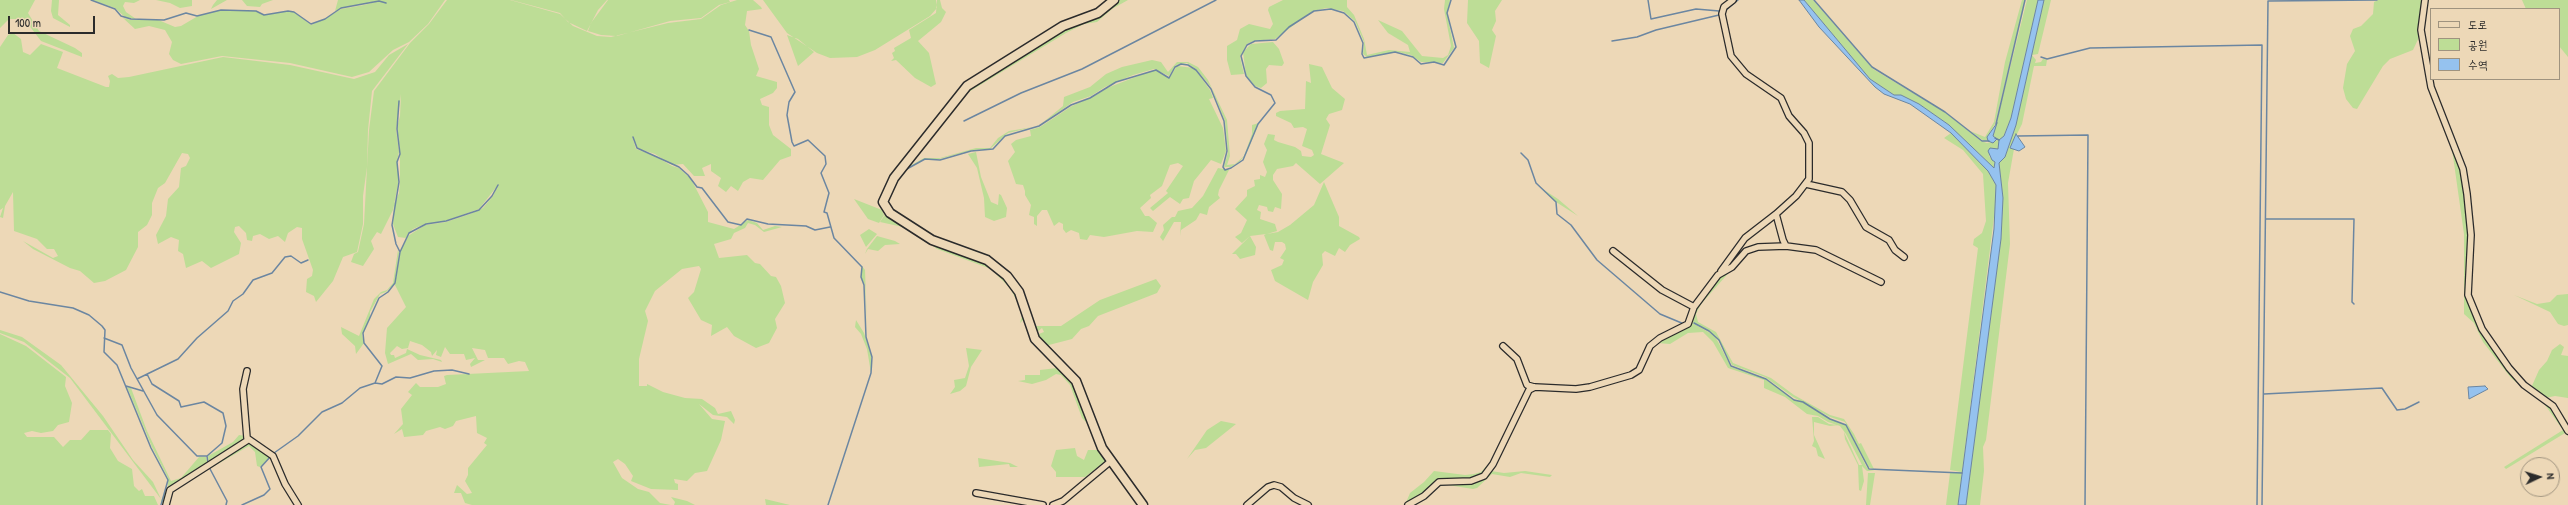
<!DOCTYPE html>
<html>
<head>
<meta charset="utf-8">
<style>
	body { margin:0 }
	#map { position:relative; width:2568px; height:505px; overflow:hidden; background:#edd8b7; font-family:"Patrick Hand","Poor Story",sans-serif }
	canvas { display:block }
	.legend { position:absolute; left:2430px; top:8px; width:130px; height:72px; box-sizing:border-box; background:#edd8b7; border:1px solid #9f937f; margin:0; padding:5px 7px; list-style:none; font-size:12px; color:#2b2b2b }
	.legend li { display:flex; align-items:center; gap:8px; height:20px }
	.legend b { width:20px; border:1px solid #9f937f }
	.north { position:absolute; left:2520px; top:457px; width:40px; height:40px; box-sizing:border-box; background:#edd8b7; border:1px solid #9f937f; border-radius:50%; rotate:86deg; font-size:11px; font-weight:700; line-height:16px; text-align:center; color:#2b2b2b }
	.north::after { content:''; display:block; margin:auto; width:14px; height:18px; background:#2b2b2b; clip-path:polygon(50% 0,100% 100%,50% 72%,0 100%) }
	.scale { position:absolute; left:8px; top:16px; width:87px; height:18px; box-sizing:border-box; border:2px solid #2b2b2b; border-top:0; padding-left:5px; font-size:12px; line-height:14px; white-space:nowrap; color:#2b2b2b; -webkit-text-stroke:3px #edd8b7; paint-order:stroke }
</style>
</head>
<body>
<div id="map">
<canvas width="2568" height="505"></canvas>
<ul class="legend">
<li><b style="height:5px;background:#edd8b7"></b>도로</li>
<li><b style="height:11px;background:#bddd96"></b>공원</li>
<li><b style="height:11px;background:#95c2ef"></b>수역</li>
</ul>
<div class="north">N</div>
<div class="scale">100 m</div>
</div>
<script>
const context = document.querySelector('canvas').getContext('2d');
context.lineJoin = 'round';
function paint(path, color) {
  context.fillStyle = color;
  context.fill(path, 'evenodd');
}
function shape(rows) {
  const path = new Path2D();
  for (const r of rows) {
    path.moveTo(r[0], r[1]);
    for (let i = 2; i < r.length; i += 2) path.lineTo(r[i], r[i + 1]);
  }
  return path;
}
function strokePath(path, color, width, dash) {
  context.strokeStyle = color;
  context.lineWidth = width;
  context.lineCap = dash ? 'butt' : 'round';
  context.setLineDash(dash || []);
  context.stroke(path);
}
paint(shape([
	[0,0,35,0,28,13,39,31,75,48,82,53,82,57,41,41,28,24,20,19,9,19,0,28],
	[52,0,59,0,58,15,70,25,70,27,53,18,51,11],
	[92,0,140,0,134,3,125,2,123,6,126,12,136,19,126,18,115,8],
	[156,0,192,0,192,6,180,8,170,3],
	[217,0,227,0,211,9,213,5],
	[242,0,273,0,262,4,260,7,247,6],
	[338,0,445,0,428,24,409,42,393,50,369,72,352,77,290,63,222,56,181,64,173,60,169,54,172,42,165,30,149,26,135,29,123,18,131,20,156,19,175,27,181,26,198,16,221,10,256,11,264,15,288,11,294,12,311,25,325,19,341,9,364,5,379,1,386,3,378,1,345,7,335,11],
	[447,0,510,0,560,14,573,26,597,36,611,37,668,23,701,19,721,5,737,0,753,0,761,7,762,9,747,11,745,25,749,31,751,45,759,69,756,76,777,82,777,88,773,93,760,99,762,105,769,107,769,125,773,135,791,149,791,156,780,160,763,180,750,178,743,182,738,191,731,186,726,192,718,186,721,178,711,171,711,164,702,168,705,176,694,176,683,164,672,165,655,154,637,148,632,136,636,149,655,156,672,166,679,168,691,179,708,212,708,222,734,229,748,220,757,223,763,230,775,226,782,227,764,232,755,225,748,223,745,228,734,233,731,239,714,244,719,258,747,255,755,263,760,264,771,276,776,277,781,286,785,303,775,319,777,328,769,343,756,348,734,336,727,327,711,336,712,325,701,320,688,298,694,292,701,269,699,266,682,269,655,291,645,311,648,321,639,359,639,386,647,386,647,384,663,392,685,398,702,399,715,408,718,414,731,411,735,420,734,424,727,417,713,415,699,404,712,419,725,421,721,440,707,471,695,473,687,481,674,479,675,483,678,484,678,490,651,489,631,481,633,476,625,464,618,459,613,462,622,478,638,489,649,492,660,503,671,505,472,505,465,503,461,493,454,493,457,485,467,494,472,493,465,481,468,475,468,468,487,445,484,443,487,438,477,433,476,416,456,421,453,426,445,429,440,427,426,431,423,435,404,437,402,429,394,434,403,424,401,409,412,395,408,392,416,383,420,387,438,387,446,384,444,376,447,375,529,371,525,362,519,361,508,364,504,358,488,358,485,350,472,348,478,360,485,360,471,367,470,364,475,358,466,360,464,354,450,354,445,347,441,357,436,355,437,350,432,356,431,352,422,345,410,341,408,348,402,349,397,346,390,353,391,355,394,355,395,358,406,353,407,349,420,355,441,360,442,362,433,359,418,360,411,354,388,364,385,353,387,328,406,307,395,285,400,252,408,236,425,225,446,222,470,214,483,208,493,196,498,185,479,209,445,221,425,224,413,229,408,234,406,238,398,237,393,224,394,204,399,193,400,182,400,150,397,128,400,116,401,94,396,129,399,152,397,161,399,179,393,210,381,234,377,232,371,241,374,249,363,266,351,262,354,254,358,252,364,224,369,130,374,91,410,43,429,24],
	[511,0,607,0,598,10,587,31,568,22,560,13],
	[608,0,729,0,730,2,719,5,701,18,670,21,617,36,601,35,588,31,591,23],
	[763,0,936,0,937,8,930,16,875,50,857,57,830,58,817,53,787,33],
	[937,0,940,0,942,8,946,12,941,22,918,41,929,53,936,84,931,87,915,78,896,60,891,61,894,58,892,53,895,51,894,48,911,38,909,30,936,13],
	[1117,0,1128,0,1112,9,1097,22,1084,24,1066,33,967,93,953,107,908,167,924,158,940,158,976,148,990,148,998,138,1009,131,1033,127,1008,133,990,149,973,150,939,159,925,159,904,170,967,88,1017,56],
	[1283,0,1347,0,1347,7,1354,15,1364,39,1367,55,1389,50,1410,52,1408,45,1388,33,1378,20,1402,31,1422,56,1443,58,1448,55,1451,46,1444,9,1445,0,1450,0,1447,14,1454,48,1443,63,1421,62,1411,55,1398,52,1367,57,1363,54,1364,42,1355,21,1343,11,1327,8,1313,11,1275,39,1253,41,1247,44,1240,57,1244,74,1231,75,1227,60,1227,46,1237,40,1240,29,1249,24,1270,29,1273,24,1268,10,1269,7],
	[1468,0,1502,0,1495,11,1496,21,1492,30,1496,36,1489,68,1480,63,1479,41,1467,23],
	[1804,0,1813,0,1873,69,1946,113,1981,141,1987,143,1998,140,1993,136,2027,0,2038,0,2011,118,1998,150,1994,149,1989,156,1995,162,1994,168,1949,125,1919,104,1901,95,1894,95,1870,79],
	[2022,0,2025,0,1995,124,1987,137,1988,141,1984,141,1970,131,1985,137,1994,122,2005,62],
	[2044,0,2051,0,2038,54,2032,55,2036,60,2035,63,2041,62,2043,59,2047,60,2046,66,2034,66,2022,124,2010,148,2014,149,2008,183,2010,244,1986,440,1983,447,1984,471,1980,505,1966,505,2001,239,2003,198,1999,163,2005,157,2016,125],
	[2378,0,2424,0,2421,33,2413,50,2390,59,2383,66,2357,109,2353,108,2346,99,2343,88,2347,64,2355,51,2350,36,2353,29,2361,26,2373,14,2374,2],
	[2522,0,2568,0,2568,57,2559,46,2559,9,2526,9],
	[13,33,21,39,23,52,30,55,41,44,63,52,57,68,106,87,109,87,110,81,108,76,112,74,118,78,129,77,223,57,290,65,354,79,375,72,389,55,408,44,372,91,368,130,367,167,363,196,363,224,357,252,343,257,333,281,316,302,314,296,306,292,307,279,312,276,313,270,302,239,302,228,297,227,288,233,285,242,278,236,269,239,260,234,253,236,252,241,247,240,246,233,239,226,235,227,234,232,241,243,239,254,211,268,202,261,186,268,183,254,178,251,179,240,171,237,158,244,156,235,166,216,168,199,179,187,181,168,186,166,190,158,188,154,182,153,165,183,158,188,152,203,152,215,147,225,138,232,138,247,126,270,105,281,94,283,80,271,70,268,33,249,23,241,53,258,58,256,54,249,47,249,37,239,14,231,13,192,5,206,3,218,0,217,3,208,0,210,0,47,8,35],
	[787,35,798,39,814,52,798,66],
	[1273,42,1279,49,1284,63,1282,66,1269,65,1266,69,1267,83,1261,88,1255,86,1246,75,1243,52,1251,44],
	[1152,60,1161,62,1168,72,1177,62,1188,62,1198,67,1208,80,1227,120,1230,156,1227,165,1235,164,1244,156,1252,134,1252,125,1259,123,1246,154,1240,161,1231,167,1224,167,1228,152,1225,121,1211,87,1196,69,1187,63,1176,65,1169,76,1154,69,1133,75,1105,87,1091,96,1073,102,1041,124,1063,106,1064,97,1090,87,1106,74,1122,67],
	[1309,64,1322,67,1332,88,1345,99,1342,110,1329,114,1326,119,1330,125,1321,154,1344,163,1320,184,1296,163,1293,166,1277,169,1273,175,1273,180,1282,194,1281,209,1275,207,1273,212,1268,211,1267,207,1259,205,1257,210,1261,212,1260,219,1275,224,1277,231,1267,234,1278,232,1290,225,1314,205,1324,182,1339,217,1339,226,1359,237,1360,239,1350,245,1345,252,1339,248,1335,256,1325,251,1322,254,1323,265,1313,282,1308,300,1275,281,1271,270,1282,265,1284,260,1280,258,1286,249,1285,244,1282,242,1275,242,1273,251,1270,250,1264,235,1266,234,1250,236,1242,243,1235,237,1241,233,1247,220,1235,209,1247,196,1247,190,1255,186,1254,180,1260,179,1260,175,1265,177,1267,172,1263,162,1267,150,1264,144,1268,134,1275,135,1274,140,1278,142,1295,147,1301,151,1302,156,1311,157,1314,155,1312,150,1302,146,1307,129,1303,127,1294,128,1291,123,1276,116,1276,113,1280,111,1305,109,1306,81,1311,83],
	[1177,66,1194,68,1210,90,1213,98,1209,99,1223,128,1226,151,1221,164,1211,160,1194,181,1189,198,1183,199,1180,204,1170,197,1153,211,1150,208,1168,193,1166,191,1183,166,1178,163,1170,165,1162,186,1150,195,1151,198,1140,208,1145,216,1149,216,1157,223,1153,232,1137,231,1104,237,1090,235,1087,240,1080,239,1079,233,1071,230,1066,233,1063,229,1063,224,1059,222,1054,226,1047,210,1042,210,1037,216,1037,226,1034,224,1034,217,1029,215,1031,205,1025,195,1025,191,1023,185,1016,184,1008,161,1015,152,1011,144,1016,140,1031,136,1030,130,1040,127,1072,106,1096,95,1107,88,1151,71,1158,71,1169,78],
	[960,87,957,93,881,198,887,182],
	[1951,133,1988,171,1996,185,1996,201,1958,505,1946,505,1950,473,1961,472,1950,470,1978,248,1973,245,1974,239,1982,233,1986,221,1983,174,1963,150,1944,138],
	[2451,142,2461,170,2466,194,2469,235,2471,305,2509,370,2550,405,2568,433,2568,436,2565,433,2506,469,2504,467,2563,430,2545,405,2511,378,2483,342,2474,323,2464,314,2464,234],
	[976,152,981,177,991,202,998,205,999,194,1001,195,1007,208,1006,217,994,221,985,217,984,198,977,168,968,154],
	[1218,168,1229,170,1219,190,1218,195,1220,198,1209,207,1207,215,1200,213,1196,220,1181,230,1180,236,1181,222,1174,222,1163,241,1160,237,1164,230,1163,225,1172,217,1175,217,1178,211,1192,208,1203,196],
	[1541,188,1558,199,1578,216,1556,202],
	[854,199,882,210,884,215,879,223,868,219],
	[886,213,993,266,1016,289,1025,318,1020,323,1022,316,1018,303,1010,288,991,269,937,249,918,235,903,227,880,222],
	[869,229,877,234,866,247,860,235],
	[877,236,895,241,900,244,885,245,878,251,868,249,865,254,867,249],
	[1250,236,1256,247,1255,255,1240,259,1236,254,1232,254],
	[398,250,399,253,395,283,386,292,380,294,370,312,370,318,362,335,364,343,356,354,355,346,342,334,341,327,359,336,374,299,381,292,387,290,393,283],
	[862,266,865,270,867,328,865,285,861,277],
	[1733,268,1701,304,1696,314,1698,322,1716,332,1733,363,1771,378,1794,395,1830,415,1844,419,1854,434,1859,444,1861,443,1874,469,1868,467,1845,422,1830,417,1793,397,1765,377,1732,365,1716,336,1692,322,1694,311,1698,304,1722,274],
	[1156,279,1161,286,1157,293,1098,316,1089,326,1081,329,1072,339,1045,346,1036,335,1044,332,1042,328,1035,334,1031,326,1061,326,1100,300],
	[2568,294,2568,325,2564,326,2558,324,2550,312,2514,295,2537,304,2550,302,2557,295],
	[856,320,864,333,871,354,871,373,867,349,861,334,855,327],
	[1691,322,1715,336,1731,367,1766,379,1795,400,1803,402,1830,419,1846,425,1866,466,1869,470,1875,471,1867,471,1862,466,1864,481,1861,491,1859,490,1858,465,1845,439,1844,432,1859,465,1862,465,1846,434,1840,426,1828,422,1818,416,1807,414,1785,397,1764,388,1764,380,1728,368,1713,342,1703,332,1688,333,1670,344,1657,343],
	[0,330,22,337,61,365,103,416,133,460,153,482,161,499,70,378,24,342,0,333],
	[0,334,26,346,66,377,65,386,72,403,69,422,58,425,53,431,41,433,32,431,24,433,27,437,54,437,63,447,70,440,81,440,90,430,108,430,111,434,110,448,118,461,132,469,134,486,139,491,142,489,145,496,154,496,158,505,0,505],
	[2560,344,2564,347,2561,355,2568,356,2568,398,2555,396,2545,398,2531,388,2539,370,2547,361,2552,350],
	[966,348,982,350,971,367,966,386,960,391,950,394,955,387,954,380,965,378,969,366],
	[1056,362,1073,379,1107,460,1085,477,1056,477,1056,472,1051,466,1056,450,1075,448,1077,456,1084,460,1088,450,1098,450,1088,424,1082,418,1070,385,1061,375,1056,374,1046,380,1032,384,1018,381,1025,380,1025,375,1040,375,1040,370,1057,368,1052,363],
	[127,387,131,388,147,431,171,481,181,478,199,457,206,457,208,465,175,486,164,505,161,501,168,486,168,478,152,447],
	[1812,417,1818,417,1829,424,1838,425,1830,426,1814,422,1814,435,1825,459,1818,456,1816,448,1812,446,1814,441],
	[1221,421,1236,424,1206,448,1195,450,1187,459,1207,430],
	[239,435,246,436,246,438,209,464,208,456,233,442],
	[248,442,271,456,260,467,257,466,255,452,249,446,209,469,209,465],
	[1497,455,1486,472,1474,479,1443,479,1423,495,1405,505,1410,493,1424,482,1434,471,1465,475,1474,474,1481,472],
	[978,458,1010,463,1018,467,1010,467,1009,464,979,467],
	[1491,471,1504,473,1525,471,1552,475,1550,477,1521,473,1510,477,1492,474,1477,488,1473,489,1448,485,1437,486,1443,484,1475,483,1482,480],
	[1868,473,1875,473,1870,505,1866,505],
	[671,497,687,501,695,505,674,505,675,502],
	[765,499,790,505,766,505]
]), '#bddd96');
const water = shape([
	[1799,0,1804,0,1870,79,1894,95,1901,95,1919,104,1949,125,1994,168,1995,162,1992,160,1988,151,1990,148,1998,149,1999,140,2004,136,2011,118,2038,0,2044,0,2016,125,2005,157,1999,163,2003,198,2001,239,1966,505,1958,505,1994,229,1996,185,1988,171,1951,133,1910,104,1884,94,1875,87,1819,27,1799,0],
	[1997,123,1993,136,1997,139,1993,143,1988,141,1987,137,1997,123],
	[2016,134,2025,147,2019,151,2010,148,2016,134],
	[2485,386,2488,389,2469,399,2468,387,2485,386]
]);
paint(water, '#95c2ef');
strokePath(water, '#6b86a1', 1);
strokePath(shape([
	[91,0,115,9,121,16,131,19,164,20,186,13,197,16,221,10,256,11,264,15,288,11,294,12,311,24,325,19,341,8,379,1,386,3],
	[1648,0,1651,19,1696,9,1719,11],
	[1814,0,1872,67,1945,112,1982,141,1989,141],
	[1725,11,1738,0],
	[749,30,771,37,795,92,789,102,787,115,792,142,794,146,808,140,825,156,826,164,821,173,829,193,824,212,827,213,834,238,862,267,861,277,864,285,866,337,872,357,871,373,828,505],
	[1612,41,1637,37,1656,30,1719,15,1719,11],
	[2041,57,2047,59,2090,48,2262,45,2257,505],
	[399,101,397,129,400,154,397,162,399,182,392,225,396,244,400,252],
	[964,121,1021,93,1082,69,1216,0],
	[1996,124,2025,0],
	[2018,136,2088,135,2085,505],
	[633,137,637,148,679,167,688,175,697,187,702,188,728,222,741,225,747,219,768,224,806,226,815,230,830,227],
	[1995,138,1999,140],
	[1521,153,1528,160,1536,183,1556,202,1557,214,1571,225,1597,260,1660,314,1684,324],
	[905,170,925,159,940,160,971,151,993,149,1005,136,1039,126,1071,105,1090,98,1116,82,1156,70,1169,78,1175,67,1181,64,1188,65,1196,70,1211,89,1224,121,1227,151,1223,167,1225,170,1231,168,1243,160,1258,124,1275,103,1271,95,1255,87,1246,76,1241,56,1247,45,1255,41,1276,40,1289,27,1314,11,1331,9,1344,13,1354,22,1363,43,1362,54,1364,58,1395,52,1413,57,1421,64,1434,62,1444,65,1456,47,1447,13,1451,0],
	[2266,219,2354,219,2352,302,2354,304],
	[0,292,29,301,73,308,89,315,102,326,105,330,104,352,117,365,151,448,168,480,161,505],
	[1694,323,1709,331,1719,340,1731,366,1766,379,1794,400,1803,402,1830,419,1846,425,1869,469,1962,473],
	[104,338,122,345,131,368,157,415,197,456,207,456,208,463],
	[147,374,152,384,179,401,181,407,204,402,223,413,226,426,222,443,207,456],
	[137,379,178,359,197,338,228,311,233,301,243,294,253,280,272,273,285,257,291,256,301,263,308,260],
	[375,383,382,384,396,377,410,378,434,371,452,370,469,374],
	[126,386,143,391],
	[2264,394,2382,388,2397,410,2405,409,2419,402],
	[274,453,298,436,322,412,342,403,360,388,375,383,382,366,364,343,363,333,379,298,388,292,395,283,400,252,409,233,426,224,446,221,479,210,492,196,498,185],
	[209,467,227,501,226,505],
	[242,505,264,495,270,489,261,467,271,456],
	[2262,505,2268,1,2377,0]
]), '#6b86a1', 1.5);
const street = shape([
	[1733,0,1724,7,1722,14,1731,56,1746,74,1781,98,1789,116,1804,133,1809,143,1809,179,1796,196,1776,214,1783,240,1786,246,1816,250,1881,282],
	[2425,0,2421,30,2431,87,2463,169,2467,194,2471,235,2468,295,2482,329,2509,368,2524,385,2553,406,2568,431],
	[1806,184,1842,192,1850,200,1866,227,1889,240,1895,250,1904,257],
	[1613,251,1662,290,1694,307],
	[1721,271,1745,238,1776,214],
	[1503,346,1517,359,1527,385,1534,387],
	[247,371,243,389,247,438,273,456,285,484,298,505],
	[976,493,1043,505],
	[166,505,170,490,248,440],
	[1053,505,1063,501,1111,461],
	[1247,505,1268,487,1274,485,1281,487,1294,498,1308,505],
	[1408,505,1424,496,1439,482,1471,481,1484,476,1493,464,1529,390,1535,387,1576,389,1590,387,1631,375,1639,370,1650,346,1660,338,1688,324,1694,307,1718,275,1732,267,1746,251,1758,247,1786,246]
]);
const secondary = shape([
	[1114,0,1098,13,1063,26,967,86,894,178,883,202,890,213,932,240,987,260,1007,276,1019,292,1035,339,1076,381,1102,448,1143,505]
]);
strokePath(street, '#2b2b2b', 8);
strokePath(secondary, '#2b2b2b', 11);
strokePath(street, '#edd8b7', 5.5);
strokePath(secondary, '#edd8b7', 8);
</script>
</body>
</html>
